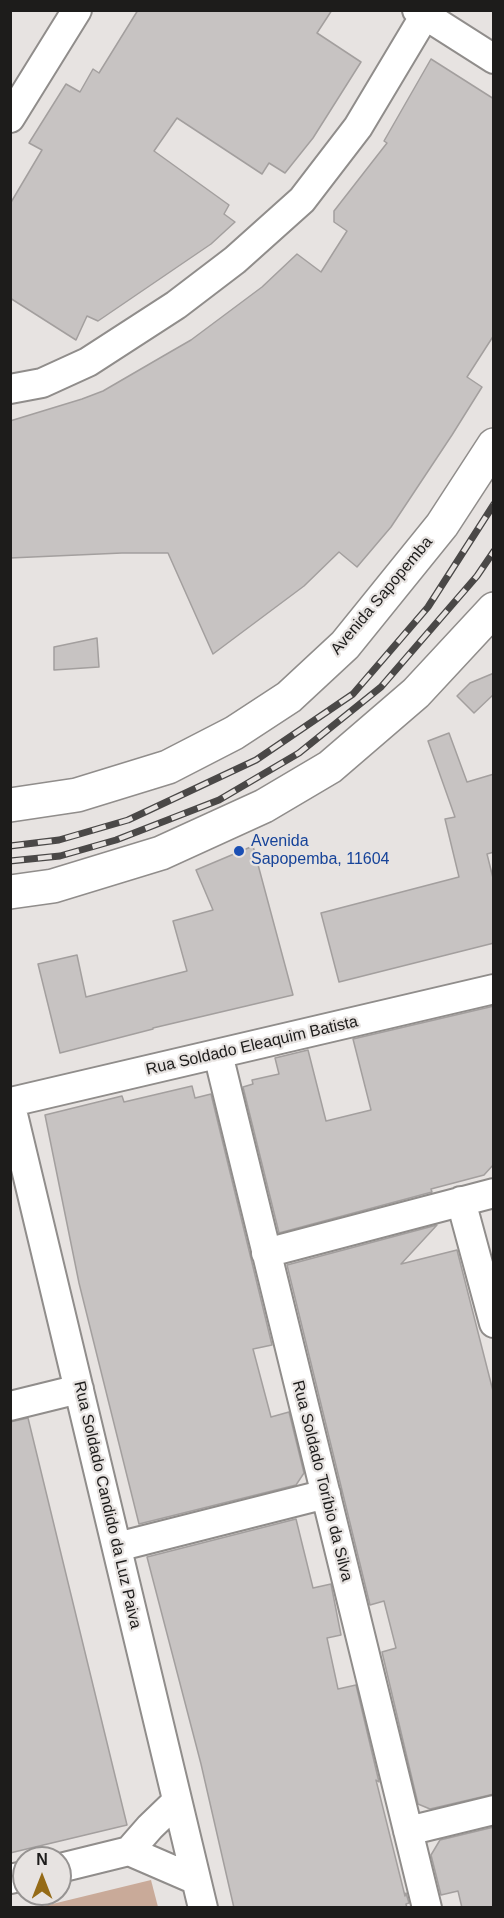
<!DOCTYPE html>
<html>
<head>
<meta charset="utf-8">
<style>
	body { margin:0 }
	#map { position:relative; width:504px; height:1918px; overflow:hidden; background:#e7e3e1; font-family:Helvetica,sans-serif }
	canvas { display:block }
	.frame { position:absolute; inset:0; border:12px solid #1d1c1b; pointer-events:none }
	.north { position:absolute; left:12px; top:1846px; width:60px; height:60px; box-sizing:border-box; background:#e7e3e1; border:2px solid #969392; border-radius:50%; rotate:0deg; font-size:16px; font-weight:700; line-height:24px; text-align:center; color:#1d1c1b }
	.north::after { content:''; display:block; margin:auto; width:21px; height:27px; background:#956b17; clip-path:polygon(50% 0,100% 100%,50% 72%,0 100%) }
</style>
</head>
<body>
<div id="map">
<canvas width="504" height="1918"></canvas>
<div class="frame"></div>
<div class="north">N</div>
</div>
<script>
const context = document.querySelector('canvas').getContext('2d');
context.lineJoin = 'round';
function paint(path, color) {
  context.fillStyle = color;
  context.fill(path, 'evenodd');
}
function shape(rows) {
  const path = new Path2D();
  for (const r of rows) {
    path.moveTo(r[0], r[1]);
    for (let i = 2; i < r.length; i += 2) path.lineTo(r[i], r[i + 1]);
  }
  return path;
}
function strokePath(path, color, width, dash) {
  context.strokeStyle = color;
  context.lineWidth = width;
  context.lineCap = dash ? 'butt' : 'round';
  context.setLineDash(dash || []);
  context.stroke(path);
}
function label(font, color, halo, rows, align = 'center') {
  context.font = font + ' Helvetica,sans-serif';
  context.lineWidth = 4.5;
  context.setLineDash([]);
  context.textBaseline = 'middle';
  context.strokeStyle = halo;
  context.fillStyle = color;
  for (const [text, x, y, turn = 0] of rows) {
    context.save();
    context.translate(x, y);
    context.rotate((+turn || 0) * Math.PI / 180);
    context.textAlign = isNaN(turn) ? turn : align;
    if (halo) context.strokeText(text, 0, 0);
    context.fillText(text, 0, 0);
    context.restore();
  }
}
paint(shape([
	[151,1880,158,1907,40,1907]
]), '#c9aa99');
const building = shape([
	[138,10,332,10,317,33,361,62,313,138,285,173,269,163,262,174,177,118,154,151,229,205,224,214,235,222,211,244,98,321,87,316,76,340,10,298,10,204,42,150,29,143,66,84,80,92,93,69,99,73,138,10],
	[431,59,494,99,494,335,467,377,482,387,452,435,391,527,357,567,339,552,304,586,213,654,168,553,122,553,10,558,10,421,82,399,103,391,165,355,191,340,262,287,297,254,321,272,347,231,334,222,334,211,387,143,384,141,431,59],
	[97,638,99,667,54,670,54,647,97,638],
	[494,673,494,694,474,713,457,696,470,683,494,673],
	[449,733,467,782,494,774,494,852,487,854,494,882,494,943,339,982,321,913,459,877,445,819,455,817,428,741,449,733],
	[253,846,293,995,153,1028,153,1029,60,1053,38,964,77,955,86,997,187,971,173,921,213,910,196,870,253,846],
	[494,1006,494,1164,484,1175,431,1189,432,1192,279,1233,243,1087,253,1084,252,1080,279,1074,275,1058,308,1050,326,1121,371,1110,353,1039,494,1006],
	[192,1086,195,1098,211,1094,272,1345,253,1349,271,1417,289,1412,304,1473,296,1485,139,1524,79,1283,45,1115,122,1096,124,1102,192,1086],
	[437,1225,401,1264,457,1250,494,1395,494,1794,430,1809,418,1804,382,1652,396,1648,384,1601,370,1605,287,1265,437,1225],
	[28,1418,127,1825,10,1853,10,1422,28,1418],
	[296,1519,313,1588,331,1584,341,1635,327,1638,338,1689,356,1685,379,1782,376,1780,405,1896,406,1893,409,1903,406,1904,407,1908,234,1908,201,1764,147,1557,296,1519],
	[494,1827,494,1908,462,1908,458,1891,441,1895,431,1855,440,1840,494,1827]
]);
paint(building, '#c7c3c2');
strokePath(building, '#a39f9e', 1.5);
const minor = shape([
	[417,10,494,59],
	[10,118,77,10],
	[10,389,42,383,88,362,176,305,235,260,302,200,358,127,428,10],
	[218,1054,427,1908],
	[10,1102,203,1908],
	[11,1102,494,989],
	[461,1201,494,1323],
	[266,1253,494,1193],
	[10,1406,79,1389],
	[117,1547,326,1494],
	[408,1831,494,1810],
	[129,1851,150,1827,177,1801],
	[60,1868,129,1851,196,1880],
	[10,1879,24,1876]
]);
const primary = shape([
	[10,805,77,795,168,767,234,733,289,697,345,645,442,525,494,445],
	[10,892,53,886,161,853,264,806,330,767,416,693,494,609]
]);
strokePath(minor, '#908d8b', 32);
strokePath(primary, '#908d8b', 36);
strokePath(minor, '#fff', 28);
strokePath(primary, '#fff', 33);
const rail = shape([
	[10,846,59,840,128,820,256,760,353,694,428,607,494,504],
	[10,861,60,856,116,840,219,800,299,753,381,687,477,576,494,551]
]);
strokePath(rail, '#4a4847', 7);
strokePath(rail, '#e7e3e1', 4.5, [14]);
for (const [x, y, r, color] of [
	[239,851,6,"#1a4fb4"]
]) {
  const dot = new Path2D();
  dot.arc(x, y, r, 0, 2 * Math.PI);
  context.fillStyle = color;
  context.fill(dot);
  strokePath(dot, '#e7e3e1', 2);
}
label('16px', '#1d1c1b', '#e7e3e1', [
	["Avenida Sapopemba",382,596,-50],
	["Rua Soldado Eleaquim Batista",252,1046,-13],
	["Rua Soldado Toríbio da Silva",322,1481,76],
	["Rua Soldado Candido da Luz Paiva",107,1505,77]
]);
label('16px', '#164399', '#e7e3e1', [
	["Avenida",251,842],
	["Sapopemba, 11604",251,860]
], 'left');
</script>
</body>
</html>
